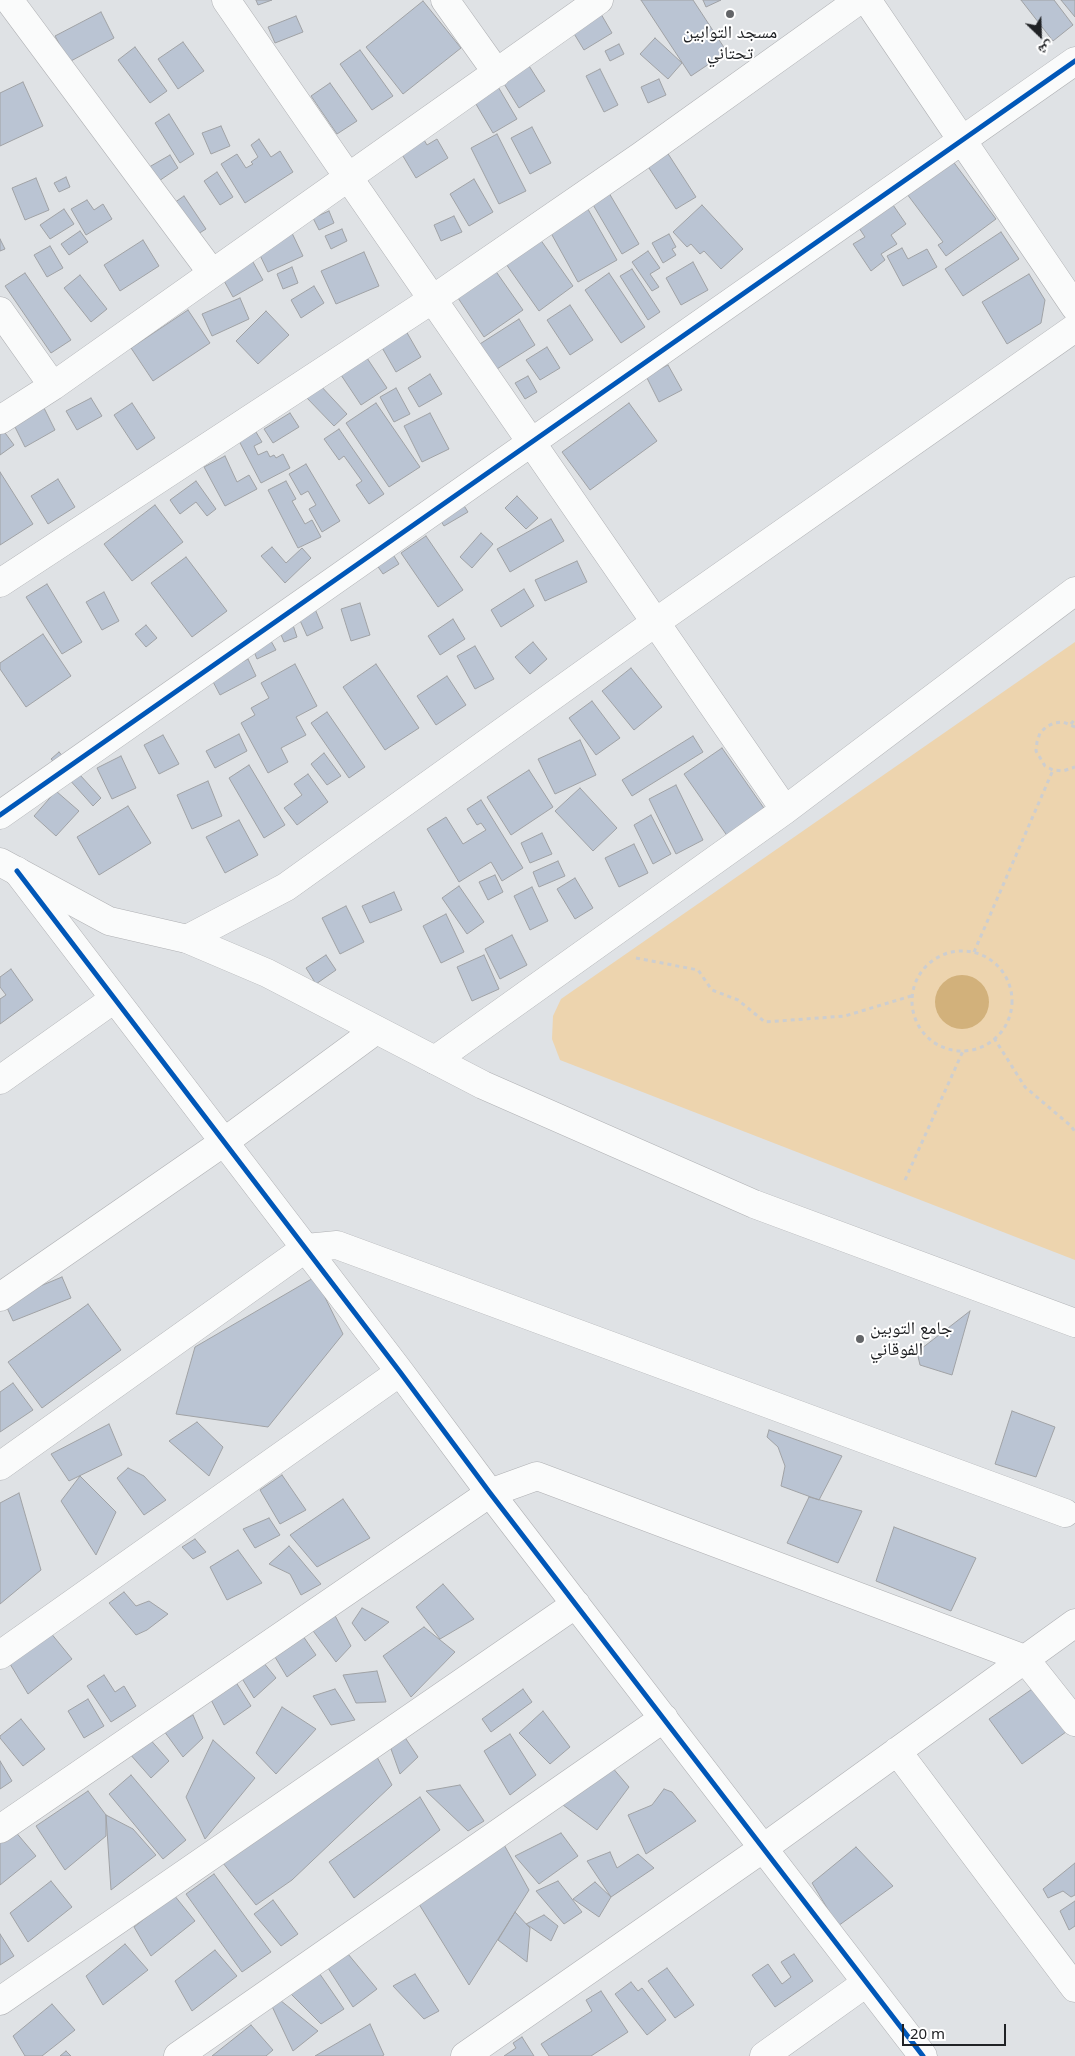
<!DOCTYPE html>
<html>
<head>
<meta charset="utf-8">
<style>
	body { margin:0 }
	#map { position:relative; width:1075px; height:2056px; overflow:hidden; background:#dfe2e5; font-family:"Noto Sans","Noto Naskh Arabic",sans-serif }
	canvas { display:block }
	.north { position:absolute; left:1015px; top:10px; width:50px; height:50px; -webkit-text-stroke:4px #fff; paint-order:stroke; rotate:156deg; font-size:14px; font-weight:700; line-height:20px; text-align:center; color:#202225 }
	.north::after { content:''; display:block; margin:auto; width:18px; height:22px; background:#202225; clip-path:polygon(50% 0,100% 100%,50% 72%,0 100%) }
	.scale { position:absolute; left:902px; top:2024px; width:104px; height:22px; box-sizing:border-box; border:2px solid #202225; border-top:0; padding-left:6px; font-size:15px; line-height:18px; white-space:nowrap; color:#202225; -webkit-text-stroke:4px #fff; paint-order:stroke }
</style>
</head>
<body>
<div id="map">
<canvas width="1075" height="2056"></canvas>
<div class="north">ش</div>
<div class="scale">20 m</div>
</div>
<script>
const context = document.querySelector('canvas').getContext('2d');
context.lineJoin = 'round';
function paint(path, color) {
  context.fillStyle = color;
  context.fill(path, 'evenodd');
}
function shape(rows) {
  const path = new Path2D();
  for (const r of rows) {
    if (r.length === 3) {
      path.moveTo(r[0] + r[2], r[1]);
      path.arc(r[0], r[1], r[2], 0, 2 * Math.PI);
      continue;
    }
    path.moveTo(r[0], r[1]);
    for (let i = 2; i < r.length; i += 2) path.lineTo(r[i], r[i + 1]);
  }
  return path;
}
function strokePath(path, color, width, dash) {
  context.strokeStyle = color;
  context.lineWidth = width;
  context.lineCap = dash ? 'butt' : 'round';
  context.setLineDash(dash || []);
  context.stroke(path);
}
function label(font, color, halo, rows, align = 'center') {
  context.font = font + ' "Noto Sans","Noto Naskh Arabic",sans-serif';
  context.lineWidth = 4;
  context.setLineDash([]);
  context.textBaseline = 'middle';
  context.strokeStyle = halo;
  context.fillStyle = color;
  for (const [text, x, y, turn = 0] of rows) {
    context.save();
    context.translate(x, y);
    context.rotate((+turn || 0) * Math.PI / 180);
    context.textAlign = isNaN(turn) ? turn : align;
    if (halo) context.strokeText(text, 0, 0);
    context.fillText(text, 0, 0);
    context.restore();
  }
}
paint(shape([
	[1075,642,1075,1260,560,1060,552,1039,553,1016,561,999]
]), '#edd4ae');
paint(shape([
	[962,1002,27]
]), '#d2b17b');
const building = shape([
	[256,0,272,0,258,5,256,0],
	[641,0,693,0,727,52,691,76,641,0],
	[703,0,721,0,706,7,703,0],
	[1021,0,1054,0,1073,25,1053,41,1021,0],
	[1061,0,1075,0,1075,17,1061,0],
	[423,1,461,48,403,94,366,47,423,1],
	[101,12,114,38,69,62,55,36,101,12],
	[601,14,612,33,584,50,573,32,601,14],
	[296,16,303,32,275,43,268,27,296,16],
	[655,38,682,63,668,79,640,54,655,38],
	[183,42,204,71,178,89,158,59,183,42],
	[619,44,624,54,610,61,605,51,619,44],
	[135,47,167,91,150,103,118,60,135,47],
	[360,50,393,96,372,110,340,64,360,50],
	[524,58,545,91,519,108,498,74,524,58],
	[600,69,618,105,604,112,586,76,600,69],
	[659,79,666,95,648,103,641,87,659,79],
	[23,82,43,126,0,146,0,93,23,82],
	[330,83,357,121,337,134,311,96,330,83],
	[497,85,517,119,493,133,473,99,497,85],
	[169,114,194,154,180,163,155,123,169,114],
	[221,126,230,146,211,154,202,133,221,126],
	[532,127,551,163,530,174,511,138,532,127],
	[417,128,427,145,437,139,448,158,416,178,391,136,417,128],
	[497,134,526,191,499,204,471,148,497,134],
	[259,139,271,157,280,151,293,172,245,203,221,164,237,154,246,168,253,164,251,162,258,157,251,145,259,139],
	[663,146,696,197,676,209,643,159,663,146],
	[170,155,178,168,153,185,144,170,170,155],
	[952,160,996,219,946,256,938,245,943,242,907,194,952,160],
	[217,172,233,197,220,205,204,181,217,172],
	[66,177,70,187,59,192,54,183,66,177],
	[36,178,49,210,25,220,12,188,36,178],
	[474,179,493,212,469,226,450,194,474,179],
	[609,193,639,244,622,254,592,203,609,193],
	[184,196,206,229,193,237,171,205,184,196],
	[87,200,94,210,103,204,112,219,86,235,71,209,87,200],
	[891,202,906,224,891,235,897,244,881,254,885,260,871,271,853,244,865,237,857,225,891,202],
	[585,204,617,260,578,282,547,226,585,204],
	[702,205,743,249,721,269,704,251,700,254,691,244,687,247,673,232,702,205],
	[64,209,74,224,50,239,40,225,64,209],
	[329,211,334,223,319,230,313,218,329,211],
	[454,216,462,232,441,241,434,225,454,216],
	[342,229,347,241,331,249,325,236,342,229],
	[80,231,88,242,69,255,61,244,80,231],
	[291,231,303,256,268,272,256,247,291,231],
	[1001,232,1019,259,963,296,945,269,1001,232],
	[669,234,676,247,672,249,676,255,663,263,652,243,669,234],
	[0,239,5,249,0,251,0,239],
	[540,239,573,286,539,311,506,264,540,239],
	[143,240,159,266,120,291,104,265,143,240],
	[50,246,63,268,47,277,34,255,50,246],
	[902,248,908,259,927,249,937,267,903,286,887,256,902,248],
	[648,251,660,268,650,274,659,287,652,291,632,262,648,251],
	[364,252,379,286,336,304,321,271,364,252],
	[248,253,263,280,233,297,218,270,248,253],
	[693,262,708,290,681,305,666,278,693,262],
	[490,263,523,310,484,337,452,289,490,263],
	[292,267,298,283,283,289,277,274,292,267],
	[632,269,660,312,648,320,620,276,632,269],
	[25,273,71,340,51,353,5,286,25,273],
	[609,273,645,327,621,343,585,290,609,273],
	[1029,274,1045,300,1041,323,1007,344,982,302,1029,274],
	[80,275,107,309,91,322,64,288,80,275],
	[314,286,324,303,301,318,291,300,314,286],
	[240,298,249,319,212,336,202,314,240,298],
	[570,305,593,340,570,355,547,320,570,305],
	[188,310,210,343,153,381,131,348,188,310],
	[266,311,289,335,258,364,236,341,266,311],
	[398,317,421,357,396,372,373,332,398,317],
	[519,319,535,345,489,374,472,349,519,319],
	[547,347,560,368,540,380,526,360,547,347],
	[365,355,387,388,361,405,339,372,365,355],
	[668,365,682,390,659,402,646,376,668,365],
	[430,374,442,394,419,407,408,388,430,374],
	[528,376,537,392,525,399,515,383,528,376],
	[319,384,347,414,334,426,306,397,319,384],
	[396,388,410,414,394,422,380,397,396,388],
	[91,398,102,416,77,430,66,411,91,398],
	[132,403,155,438,137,450,114,415,132,403],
	[376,403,420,467,389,487,346,423,376,403],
	[629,403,657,441,590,490,562,452,629,403],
	[44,408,55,430,25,447,14,425,44,408],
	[290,413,299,427,273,443,264,429,290,413],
	[430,413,449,449,422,462,404,426,430,413],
	[0,426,14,445,0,455,0,426],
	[339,429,384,494,369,504,356,485,362,481,344,456,339,460,324,439,339,429],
	[256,432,262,442,254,446,258,455,267,451,270,457,274,455,276,458,283,454,290,468,261,483,239,441,256,432],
	[225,456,237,482,249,475,257,489,225,506,204,467,225,456],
	[306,464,340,521,322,532,309,509,316,505,308,491,301,495,289,474,306,464],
	[0,472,33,524,0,545,0,472],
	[58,479,75,507,48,524,31,496,58,479],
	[196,481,216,509,207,516,196,502,180,514,170,500,196,481],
	[286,481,296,499,292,501,305,524,312,520,321,537,298,548,268,490,286,481],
	[517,496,538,518,526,529,505,508,517,496],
	[463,504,468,512,444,526,439,518,463,504],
	[155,505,183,542,132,581,104,544,155,505],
	[551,519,564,541,510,572,497,549,551,519],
	[481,533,493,544,472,568,460,557,481,533],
	[426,536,463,590,438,607,401,553,426,536],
	[272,547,286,563,302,548,311,558,285,583,261,556,272,547],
	[389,548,399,564,383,574,372,558,389,548],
	[186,557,227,611,192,637,151,583,186,557],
	[577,561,587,582,545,601,535,580,577,561],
	[47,584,82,642,62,654,26,597,47,584],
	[524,589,534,606,501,627,491,610,524,589],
	[104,592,119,621,102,630,86,602,104,592],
	[360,603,370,635,351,641,341,609,360,603],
	[315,609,323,628,307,636,298,616,315,609],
	[453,619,465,639,440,655,428,636,453,619],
	[146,625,157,638,146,647,135,634,146,625],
	[293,625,297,637,284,642,279,630,293,625],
	[43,634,71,676,26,707,0,669,0,663,43,634],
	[271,641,276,650,257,659,253,649,271,641],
	[533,642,547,659,530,674,515,657,533,642],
	[475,646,494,679,475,689,457,656,475,646],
	[248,659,256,676,220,695,211,678,248,659],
	[295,664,317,706,296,717,306,735,281,748,288,762,268,773,241,723,255,715,251,708,269,698,261,683,295,664],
	[376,664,419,728,385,750,343,687,376,664],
	[631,668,662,707,634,730,602,691,631,668],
	[447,676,466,705,436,725,417,696,447,676],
	[592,701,620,738,596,755,569,718,592,701],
	[327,712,365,767,349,778,311,723,327,712],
	[239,734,247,751,215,768,206,751,239,734],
	[163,735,179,764,159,774,144,745,163,735],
	[693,736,703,752,632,796,622,780,693,736],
	[580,740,596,775,555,794,538,759,580,740],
	[722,748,766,811,728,837,684,774,722,748],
	[59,752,101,798,93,806,51,759,59,752],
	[324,753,341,776,327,785,311,764,324,753],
	[121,756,136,788,112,799,97,768,121,756],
	[249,765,285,825,264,838,229,778,249,765],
	[529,770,553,807,511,835,487,797,529,770],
	[308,774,328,802,297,825,284,808,302,795,294,784,308,774],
	[208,781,222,816,192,829,177,795,208,781],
	[676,785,703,840,676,854,649,799,676,785],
	[580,788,617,828,593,851,555,811,580,788],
	[56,791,79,811,56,836,34,816,56,791],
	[481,800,523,868,502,881,491,862,459,882,427,829,446,817,463,844,486,830,481,823,477,825,467,809,481,800],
	[128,806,151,843,99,875,77,837,128,806],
	[651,815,671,854,653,864,634,825,651,815],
	[239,820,258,855,225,873,206,837,239,820],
	[542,833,552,854,530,863,521,843,542,833],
	[634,844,648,873,619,887,605,858,634,844],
	[558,861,565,876,539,887,533,872,558,861],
	[495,875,503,892,488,900,479,882,495,875],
	[575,878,593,908,575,919,557,889,575,878],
	[459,886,484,922,467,934,442,898,459,886],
	[532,887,548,921,530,930,514,896,532,887],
	[394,892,402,910,370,923,362,906,394,892],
	[346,906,364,942,340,954,322,918,346,906],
	[446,914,464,952,441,963,423,926,446,914],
	[512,935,527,965,500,979,485,949,512,935],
	[326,955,336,970,316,984,306,968,326,955],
	[484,955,499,989,472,1001,457,967,484,955],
	[11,969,33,1000,0,1024,0,999,6,995,0,987,0,977,11,969],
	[62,1277,71,1298,13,1321,4,1301,62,1277],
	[315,1277,343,1334,268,1427,176,1414,195,1347,315,1277],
	[88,1304,121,1350,42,1408,8,1362,88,1304],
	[970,1311,952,1375,920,1365,917,1352,970,1311],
	[13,1383,33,1410,0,1432,0,1392,13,1383],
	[1012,1411,1055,1427,1036,1477,995,1464,1012,1411],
	[197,1422,223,1447,209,1476,169,1441,197,1422],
	[109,1424,122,1455,69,1481,51,1454,109,1424],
	[769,1430,842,1456,819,1500,781,1486,785,1466,778,1447,767,1437,769,1430],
	[128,1468,144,1476,166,1500,144,1515,117,1478,128,1468],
	[282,1475,306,1510,280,1524,260,1490,282,1475],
	[80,1476,116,1512,96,1555,61,1501,80,1476],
	[19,1493,41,1570,0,1604,0,1503,19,1493],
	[809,1497,862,1511,838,1563,787,1543,809,1497],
	[343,1499,370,1538,317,1567,290,1535,343,1499],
	[269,1518,280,1535,255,1548,243,1529,269,1518],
	[894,1527,976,1558,951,1611,876,1581,894,1527],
	[195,1539,206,1552,193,1559,182,1547,195,1539],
	[289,1546,321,1584,301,1595,290,1574,269,1564,289,1546],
	[238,1550,262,1583,227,1600,210,1567,238,1550],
	[443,1584,474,1619,440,1639,416,1607,443,1584],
	[124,1592,136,1606,149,1601,168,1614,147,1630,136,1635,109,1603,124,1592],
	[331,1608,351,1646,336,1662,308,1624,331,1608],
	[362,1608,389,1622,365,1641,352,1623,362,1608],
	[424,1627,455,1652,411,1697,383,1656,424,1627],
	[50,1632,72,1659,28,1694,10,1664,50,1632],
	[303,1636,316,1655,287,1677,275,1657,285,1647,303,1636],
	[259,1657,276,1678,254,1698,238,1672,259,1657],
	[377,1671,386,1702,356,1703,343,1675,377,1671],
	[104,1675,115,1692,124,1686,136,1706,111,1722,87,1686,104,1675],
	[232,1676,251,1706,224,1725,207,1692,232,1676],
	[1038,1685,1070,1729,1022,1764,989,1719,1038,1685],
	[335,1689,355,1720,331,1725,313,1696,335,1689],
	[523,1689,532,1702,491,1732,482,1719,523,1689],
	[88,1699,104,1726,84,1738,68,1711,88,1699],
	[282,1707,316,1729,276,1774,256,1753,282,1707],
	[543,1711,570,1747,550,1764,519,1733,543,1711],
	[193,1715,203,1738,183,1757,164,1731,193,1715],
	[21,1719,45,1749,23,1766,0,1738,0,1736,21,1719],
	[510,1734,536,1775,510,1795,484,1751,510,1734],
	[404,1736,418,1757,400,1774,391,1749,404,1736],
	[148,1737,169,1761,151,1778,129,1753,148,1737],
	[213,1740,255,1778,205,1839,186,1797,213,1740],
	[377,1757,392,1785,292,1880,256,1905,223,1863,377,1757],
	[0,1761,12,1781,0,1789,0,1761],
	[611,1766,629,1787,597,1830,563,1805,611,1766],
	[131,1775,186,1840,163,1859,109,1794,131,1775],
	[460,1785,484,1821,468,1831,426,1791,460,1785],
	[664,1789,672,1792,696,1821,646,1854,628,1815,652,1805,664,1789],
	[88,1791,106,1815,106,1836,65,1870,36,1826,88,1791],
	[420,1797,440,1830,354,1898,329,1862,420,1797],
	[106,1815,133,1829,156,1855,111,1890,106,1815],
	[14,1830,36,1856,0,1885,0,1841,14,1830],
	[561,1833,578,1856,539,1884,515,1856,561,1833],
	[502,1841,529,1890,469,1985,417,1901,502,1841],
	[856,1847,893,1886,838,1926,812,1883,856,1847],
	[610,1852,617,1868,638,1854,654,1868,611,1897,587,1861,610,1852],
	[1075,1863,1075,1895,1071,1897,1063,1891,1048,1898,1043,1889,1075,1863],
	[214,1874,271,1952,242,1972,186,1894,214,1874],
	[51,1881,72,1907,28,1942,10,1913,51,1881],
	[558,1881,582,1912,564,1924,536,1891,558,1881],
	[595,1882,611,1897,599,1917,573,1899,595,1882],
	[174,1895,195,1921,151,1956,134,1927,174,1895],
	[273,1900,298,1934,281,1946,254,1914,273,1900],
	[1075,1901,1075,1926,1069,1930,1060,1911,1075,1901],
	[515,1912,530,1928,527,1962,498,1940,515,1912],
	[544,1915,558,1926,551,1941,526,1924,544,1915],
	[0,1934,14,1956,0,1965,0,1934],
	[125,1944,148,1970,103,2005,86,1976,125,1944],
	[215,1950,237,1976,192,2011,175,1981,215,1950],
	[348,1954,377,1989,353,2007,328,1968,348,1954],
	[794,1954,813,1981,775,2007,752,1975,768,1964,782,1984,791,1977,781,1962,794,1954],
	[315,1967,344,2009,321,2024,286,1989,315,1967],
	[667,1968,694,2005,675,2018,648,1981,667,1968],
	[415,1974,439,2011,424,2019,393,1986,415,1974],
	[631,1982,638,1991,642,1988,666,2020,647,2035,615,1994,631,1982],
	[601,1991,628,2032,591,2056,549,2056,541,2044,592,2011,586,2000,601,1991],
	[269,2000,280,2000,318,2031,293,2051,269,2000],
	[52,2004,75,2030,42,2056,25,2056,13,2036,52,2004],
	[370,2024,384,2055,382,2056,315,2056,370,2024],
	[251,2025,273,2050,266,2056,212,2056,251,2025],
	[522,2037,534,2056,504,2056,516,2048,513,2043,522,2037],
	[66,2051,71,2056,60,2056,66,2051]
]);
paint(building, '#bac4d3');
strokePath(building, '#a0a2a5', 1);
const street = shape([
	[9,0,212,273],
	[226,0,785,810],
	[445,0,497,73],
	[867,0,1075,307],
	[0,311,53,386],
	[0,420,53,386,599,0],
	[0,583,433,299,641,156,859,0],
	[0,815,1075,61],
	[17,871,400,1372,490,1493,923,2056],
	[187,939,286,887,656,622,1075,328],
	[435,1060,785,810,1075,591],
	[0,1080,114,999],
	[0,1297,224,1142,376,1030],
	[0,1466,306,1248,337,1245,1065,1513],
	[0,1655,400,1372],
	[897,1751,1075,1988],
	[0,1829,490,1493,537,1476,1025,1659,1075,1722],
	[0,2001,576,1604],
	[178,2056,664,1718],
	[465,2056,762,1849,1075,1623],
	[764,2056,866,1983]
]);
const secondary = shape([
	[0,862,109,921,187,939,267,973,483,1085,754,1204,1075,1323]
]);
strokePath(street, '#afb0b3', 29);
strokePath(secondary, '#afb0b3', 29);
strokePath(shape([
	[1071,724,1075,719],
	[1075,727,1063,722,1054,723,1046,727,1040,733,1037,742,1036,751,1045,766,1053,770,1063,771,1075,767],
	[962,1001,50],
	[974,952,1053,770],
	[636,958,698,970,712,990,738,1000,765,1022,845,1016,911,996],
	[994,1038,1025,1087,1071,1126,1075,1132],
	[905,1180,963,1051]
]), '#cdced0', 3, [4, 4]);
strokePath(street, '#fafbfb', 28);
strokePath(secondary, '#fafbfb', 28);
strokePath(shape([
	[0,815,1075,61],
	[17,871,400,1372,490,1493,923,2056]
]), '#0057b8', 5);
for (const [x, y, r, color] of [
	[730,14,5,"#636568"],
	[860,1339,5,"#636568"]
]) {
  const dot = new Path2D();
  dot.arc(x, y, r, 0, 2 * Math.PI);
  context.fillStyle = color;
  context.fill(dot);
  strokePath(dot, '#fff', 2);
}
label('18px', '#202225', '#fff', [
	["مسجد التوابين",730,33],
	["تحتاني",730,54],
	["جامع التوبين",870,1329,"left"],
	["الفوقاني",870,1350,"left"]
]);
</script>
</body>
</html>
